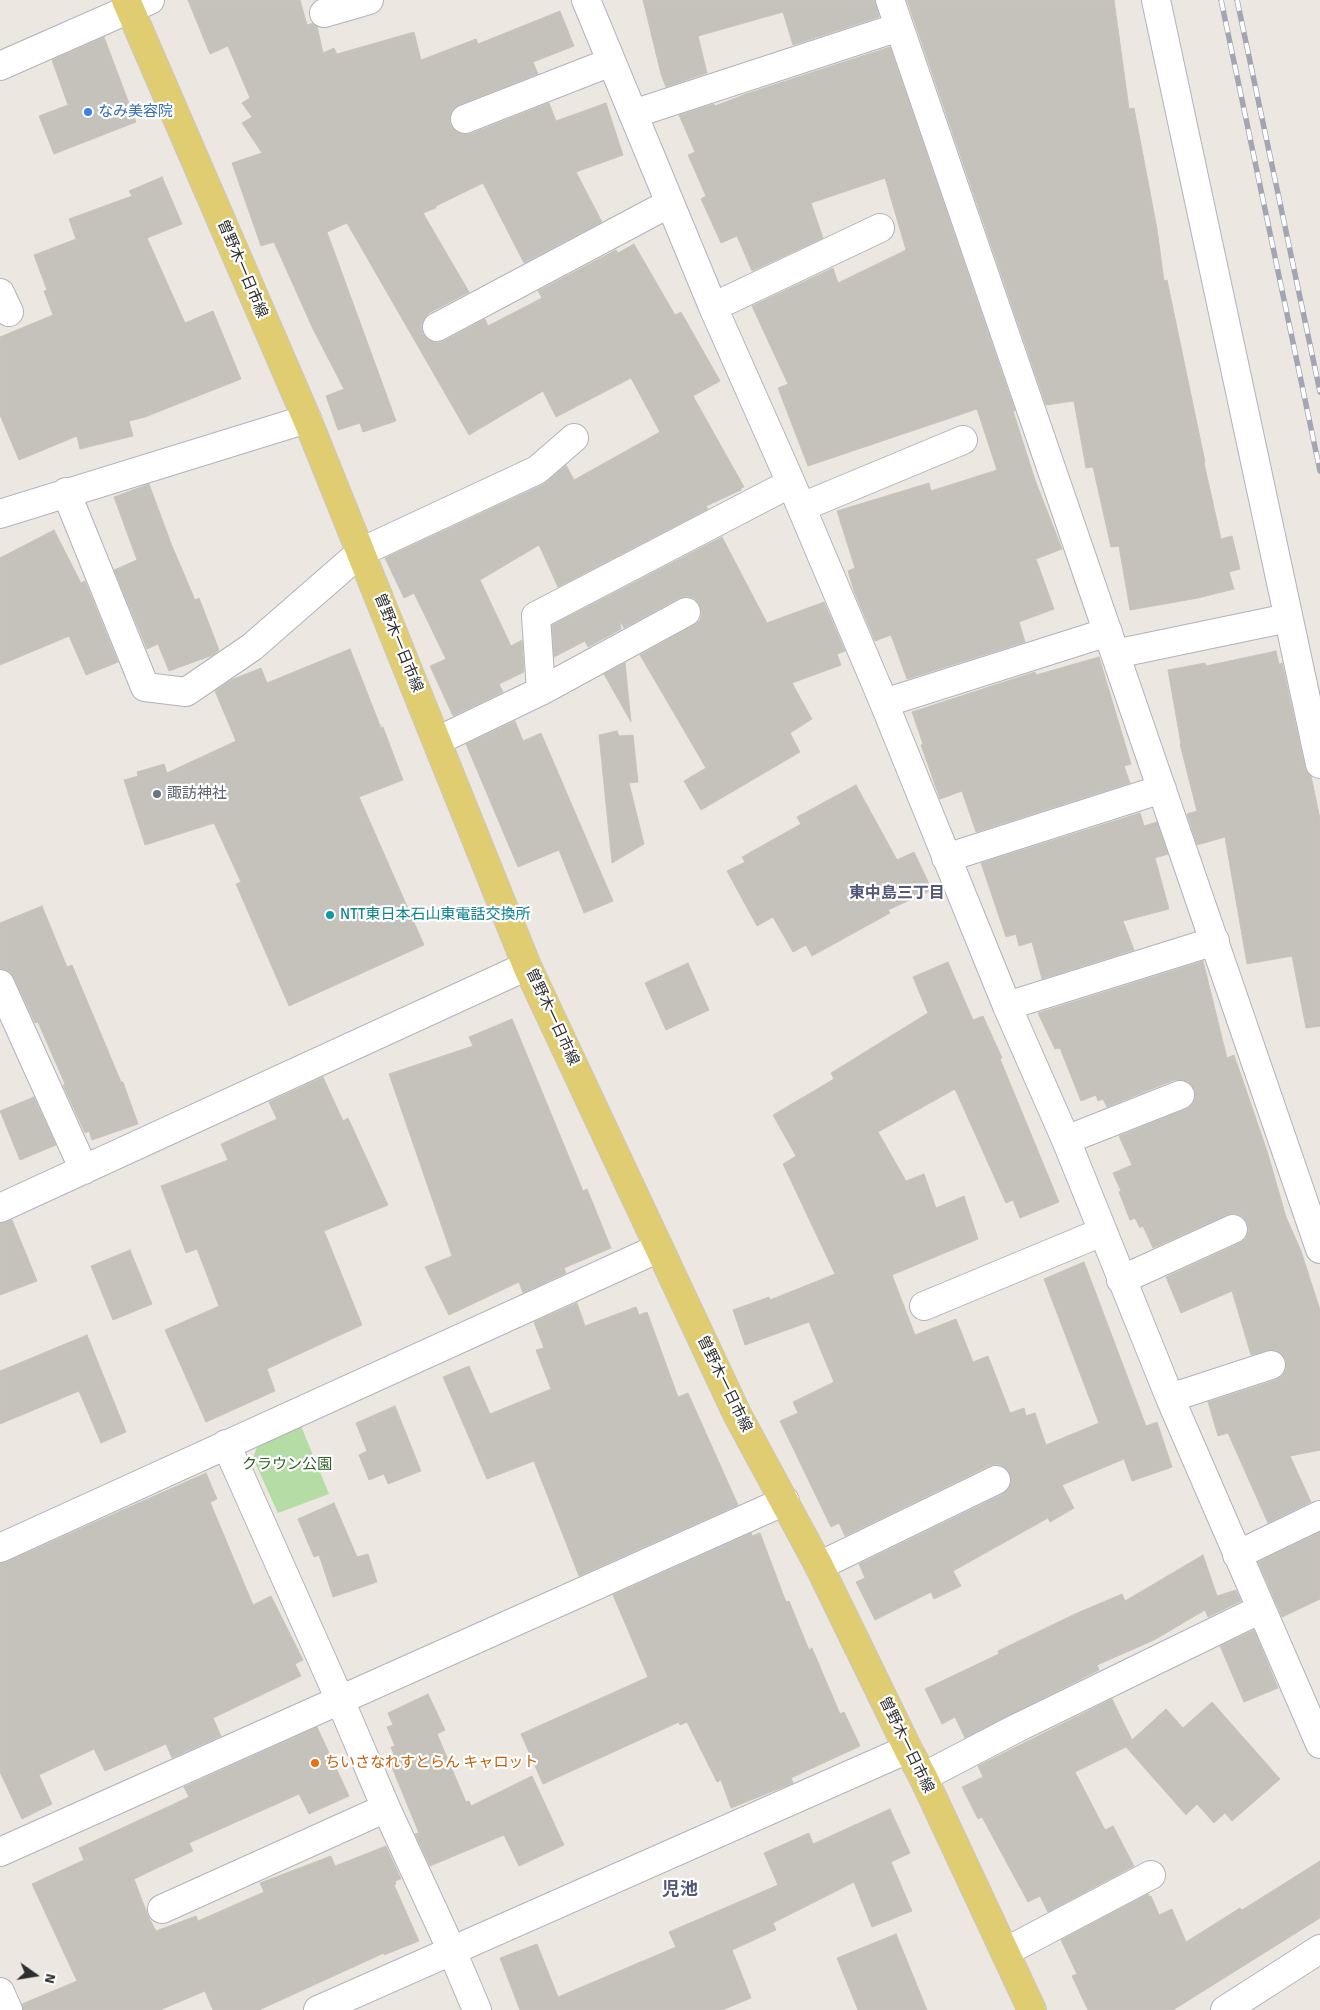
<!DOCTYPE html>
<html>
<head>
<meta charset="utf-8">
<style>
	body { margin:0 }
	#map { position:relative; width:1320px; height:2010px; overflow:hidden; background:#ece8e1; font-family:Signika,sans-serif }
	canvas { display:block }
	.north { position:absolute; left:10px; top:1950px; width:50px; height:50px; -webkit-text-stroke:4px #fff; paint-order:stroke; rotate:103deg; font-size:14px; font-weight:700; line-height:20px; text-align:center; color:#2d2d2d }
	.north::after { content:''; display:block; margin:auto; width:18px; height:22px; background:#2d2d2d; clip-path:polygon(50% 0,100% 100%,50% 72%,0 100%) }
</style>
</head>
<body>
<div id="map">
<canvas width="1320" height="2010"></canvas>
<div class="north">N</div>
</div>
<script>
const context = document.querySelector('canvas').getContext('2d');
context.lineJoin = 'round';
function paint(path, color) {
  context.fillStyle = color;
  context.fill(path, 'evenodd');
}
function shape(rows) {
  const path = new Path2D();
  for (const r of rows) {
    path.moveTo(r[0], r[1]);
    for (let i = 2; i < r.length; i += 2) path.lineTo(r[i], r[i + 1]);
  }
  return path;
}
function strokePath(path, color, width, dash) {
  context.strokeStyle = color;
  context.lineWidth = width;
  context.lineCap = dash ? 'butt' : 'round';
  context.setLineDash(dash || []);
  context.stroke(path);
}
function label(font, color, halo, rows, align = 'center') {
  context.font = font + ' Signika,"Noto Sans JP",sans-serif';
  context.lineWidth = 4.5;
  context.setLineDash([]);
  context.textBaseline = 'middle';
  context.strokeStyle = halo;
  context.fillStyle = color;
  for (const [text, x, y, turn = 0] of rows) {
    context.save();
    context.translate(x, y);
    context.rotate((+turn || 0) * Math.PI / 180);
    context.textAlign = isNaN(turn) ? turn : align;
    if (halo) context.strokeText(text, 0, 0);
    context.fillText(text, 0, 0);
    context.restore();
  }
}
paint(shape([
	[301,1426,329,1494,278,1513,253,1458,258,1444]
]), '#b4dca4');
const building = shape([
	[188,0,300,0,307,25,313,23,317,26,323,53,334,48,337,54,414,32,421,60,476,39,478,44,560,11,574,46,533,62,538,74,459,105,453,109,450,116,450,124,456,131,463,134,470,134,549,103,556,121,606,103,623,155,576,172,602,222,524,263,483,183,436,206,436,208,423,213,469,292,429,313,424,319,421,326,423,334,429,340,437,343,444,341,485,319,488,326,542,298,538,291,616,250,618,253,634,244,675,315,681,312,720,381,693,396,744,487,741,488,741,490,706,506,708,509,558,587,539,545,480,580,511,646,522,640,524,672,499,684,503,692,453,716,430,666,446,659,414,593,404,598,385,558,544,484,566,465,574,480,660,432,631,378,556,417,543,391,469,435,347,223,327,232,396,421,363,432,360,423,338,430,326,396,344,389,313,329,274,242,261,246,232,163,262,153,242,123,252,117,242,103,250,98,228,46,210,54,188,0],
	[643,0,875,0,879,17,793,45,783,12,698,36,707,73,666,87,661,74,643,0],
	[907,0,1114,0,1129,109,1134,108,1157,229,1164,281,1167,280,1205,462,1204,463,1221,539,1232,536,1240,569,1229,572,1234,589,1198,598,1130,610,1119,546,1111,547,1093,467,1086,468,1074,401,1046,405,907,0],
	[104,37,136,122,54,154,39,116,68,105,52,60,104,37],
	[890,47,1015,411,1013,411,1035,480,1062,549,1036,559,1054,609,1019,622,1025,642,907,679,891,635,875,641,854,591,848,571,855,568,837,511,929,483,931,491,997,470,977,409,808,466,778,388,788,384,752,306,833,268,838,283,906,250,885,178,811,203,823,238,752,271,737,236,721,243,701,199,706,196,688,155,695,152,679,115,714,104,715,106,746,94,890,47],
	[162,177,182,224,147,238,185,323,213,311,241,379,145,417,129,421,133,436,80,449,77,436,19,460,0,415,0,337,53,315,44,291,47,290,34,255,76,239,69,219,132,196,129,191,162,177],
	[149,484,172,546,195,600,199,598,219,650,213,655,169,671,158,644,147,649,114,570,137,560,114,497,149,484],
	[54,530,81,583,85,581,118,662,86,675,69,636,0,665,0,558,54,530],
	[722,537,767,623,824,602,845,651,837,654,841,665,792,683,812,719,790,733,800,752,701,810,684,781,706,768,640,655,694,625,700,620,702,613,699,604,694,598,687,596,679,598,624,628,620,621,621,629,588,647,585,641,554,657,552,625,722,537],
	[350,649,381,728,383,727,403,780,359,797,424,945,289,1006,236,884,241,882,214,823,145,845,124,780,138,776,137,772,164,764,167,773,236,741,215,691,231,680,261,668,267,683,350,649],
	[1276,651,1279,664,1282,663,1305,767,1311,776,1320,819,1320,1026,1306,1028,1292,956,1247,964,1225,837,1197,845,1187,814,1197,811,1180,744,1181,744,1168,670,1205,663,1206,666,1276,651],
	[1099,657,1131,764,1124,766,1130,783,976,832,962,791,940,799,921,745,923,744,912,712,1035,672,1036,675,1099,657],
	[625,663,631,722,604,674,625,663],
	[515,721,523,741,541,733,613,901,584,913,559,850,518,867,466,744,515,721],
	[617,731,619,736,633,735,638,782,629,783,644,844,612,863,599,735,617,731],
	[856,785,897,860,914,852,932,890,888,910,890,913,812,956,806,945,793,952,773,917,757,926,727,871,745,862,742,857,801,824,797,817,856,785],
	[1140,813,1144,826,1157,822,1168,854,1155,858,1169,909,1123,921,1134,950,1042,979,1032,942,1019,946,1016,934,1006,937,981,863,1140,813],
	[42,906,67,967,72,965,121,1082,123,1082,138,1124,92,1140,89,1131,85,1133,63,1085,65,1084,38,1022,35,1023,14,978,9,971,0,969,0,923,42,906],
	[1203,961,1227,1058,1234,1055,1267,1151,1286,1217,1301,1251,1320,1310,1320,1450,1290,1456,1311,1502,1268,1523,1228,1433,1218,1436,1208,1402,1276,1380,1282,1376,1286,1369,1286,1360,1281,1353,1274,1350,1251,1355,1232,1291,1181,1313,1166,1277,1240,1243,1246,1238,1249,1230,1247,1223,1242,1216,1234,1213,1227,1215,1153,1248,1143,1226,1140,1228,1135,1218,1130,1220,1119,1192,1121,1191,1113,1173,1132,1165,1119,1136,1186,1109,1192,1105,1195,1098,1194,1089,1189,1083,1182,1080,1174,1080,1107,1107,1103,1099,1098,1101,1096,1095,1081,1101,1060,1048,1055,1049,1038,1013,1203,961],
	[948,962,973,1020,983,1016,1002,1058,1000,1059,1059,1202,1020,1218,1013,1200,1006,1203,955,1089,878,1132,906,1181,924,1174,936,1208,964,1196,978,1239,892,1275,915,1335,956,1319,973,1362,988,1356,1010,1413,1024,1408,1026,1416,1035,1413,1046,1445,1099,1423,1044,1279,1084,1262,1146,1426,1157,1422,1172,1467,1132,1481,1124,1459,1062,1485,1074,1508,1050,1522,1048,1518,953,1571,961,1586,934,1599,931,1592,875,1620,856,1582,865,1578,859,1564,1003,1494,1009,1488,1011,1482,1010,1474,1004,1467,997,1464,989,1466,845,1536,839,1523,831,1527,780,1421,798,1413,793,1402,834,1382,809,1322,745,1345,733,1310,769,1297,770,1300,835,1274,783,1164,796,1156,773,1115,834,1079,831,1073,928,1013,913,977,948,962],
	[688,963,709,1010,666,1030,645,983,688,963],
	[512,1019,583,1191,587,1189,611,1248,564,1268,566,1273,523,1293,519,1282,449,1315,425,1267,452,1256,389,1074,473,1046,469,1037,512,1019],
	[323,1077,343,1121,348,1118,388,1205,324,1231,362,1325,267,1369,275,1391,206,1422,165,1330,219,1306,197,1249,186,1253,161,1186,228,1160,221,1144,277,1119,269,1102,323,1077],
	[34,1097,56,1145,20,1160,0,1111,34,1097],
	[12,1220,37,1281,0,1295,0,1223,12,1220],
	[130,1250,152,1304,113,1320,91,1266,130,1250],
	[577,1303,585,1326,636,1307,639,1315,647,1312,678,1397,688,1393,738,1505,579,1576,534,1461,487,1479,443,1377,469,1366,490,1414,551,1389,536,1350,544,1348,534,1322,577,1303],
	[87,1335,126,1432,101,1443,79,1391,0,1424,0,1371,87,1335],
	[395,1406,421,1471,388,1484,384,1474,369,1480,359,1455,367,1451,356,1423,395,1406],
	[206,1473,217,1499,210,1502,253,1605,271,1596,303,1660,295,1664,301,1676,213,1718,221,1736,172,1758,166,1744,105,1771,94,1749,39,1775,52,1804,22,1819,0,1772,0,1563,6,1562,206,1473],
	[334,1503,357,1557,368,1554,377,1582,333,1597,319,1555,314,1557,298,1519,334,1503],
	[1320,1532,1320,1599,1282,1617,1258,1562,1320,1532],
	[751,1533,752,1536,760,1533,786,1602,789,1601,809,1650,812,1648,840,1714,844,1712,860,1746,791,1778,793,1783,731,1808,721,1780,717,1782,687,1722,680,1725,679,1722,543,1784,521,1734,648,1677,613,1595,751,1533],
	[1203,1555,1217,1596,1236,1590,1241,1601,1208,1617,1205,1610,1154,1640,1097,1665,1099,1670,965,1738,955,1717,942,1724,925,1689,999,1654,998,1651,1075,1614,1122,1594,1125,1601,1203,1555],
	[1254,1630,1278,1688,1244,1702,1220,1646,1254,1630],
	[428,1694,445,1730,437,1734,466,1802,469,1801,471,1806,532,1776,564,1845,519,1866,504,1835,430,1866,415,1834,419,1833,389,1760,395,1757,391,1747,395,1746,387,1727,393,1725,388,1713,428,1694],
	[1112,1699,1132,1740,1166,1709,1183,1728,1212,1702,1280,1779,1232,1821,1225,1813,1214,1823,1197,1804,1186,1815,1126,1747,1075,1772,1105,1830,1113,1826,1134,1866,1048,1912,1040,1896,1028,1902,982,1817,978,1819,962,1787,983,1777,978,1766,1112,1699],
	[317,1727,349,1796,309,1814,299,1794,189,1843,193,1851,134,1879,148,1916,156,1931,196,1916,198,1921,264,1892,260,1883,331,1856,335,1866,386,1846,401,1879,395,1881,396,1884,394,1885,419,1941,384,1955,384,1953,259,2010,213,2010,205,1991,160,2010,23,2010,22,2004,77,1981,32,1884,84,1860,79,1848,189,1797,184,1787,317,1727],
	[890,1809,910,1853,891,1862,912,1911,872,1927,854,1882,773,1923,776,1930,732,1950,751,1998,722,2010,520,2010,500,1958,537,1944,558,1997,676,1947,669,1932,778,1885,764,1853,809,1833,813,1844,890,1809],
	[1320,1861,1320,1918,1173,2010,1088,2010,1072,1976,1077,1974,1061,1940,1148,1894,1150,1897,1151,1896,1159,1915,1172,1909,1186,1942,1240,1908,1242,1910,1320,1861],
	[896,1934,927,2010,858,2010,837,1958,896,1934]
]);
paint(building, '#c5c2bc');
strokePath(building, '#c8c4ba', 1);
const minor = shape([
	[586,0,713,307,791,483,884,703,1007,1006,1066,1140,1170,1398,1320,1744],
	[890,0,1320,1249],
	[1156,0,1320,764],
	[324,13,369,0],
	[0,66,150,0],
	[633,114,899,27],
	[465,119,611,62],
	[0,293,9,312],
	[713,307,880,228],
	[437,327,670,203],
	[66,492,145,687,186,692,252,647,361,552,537,470,574,438],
	[802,507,963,440],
	[0,514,307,419],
	[1115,654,1288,618],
	[541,691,536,616,791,483],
	[884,703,1108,632],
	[437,741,541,691,686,612],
	[946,858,1162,789],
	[0,984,84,1170],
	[1007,1006,1215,941],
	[1066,1140,1180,1095],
	[0,1208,527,966],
	[1121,1280,1233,1229],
	[924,1306,1102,1232],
	[1170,1398,1271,1365],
	[226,1444,340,1700,386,1808,452,1951,477,2010],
	[0,1548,659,1248],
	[1237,1555,1320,1515],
	[819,1566,996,1480],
	[923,1777,1017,1728,1261,1609],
	[0,1852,785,1501],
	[162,1909,386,1808],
	[1005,1952,1151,1875],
	[0,1992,8,2010],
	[318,2010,908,1749],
	[1225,2010,1320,1949]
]);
const major = shape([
	[126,0,307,419,527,966,737,1414,819,1566,908,1749,923,1777,1032,2010]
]);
strokePath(minor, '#b1b2bb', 30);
strokePath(major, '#c8c8c8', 30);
strokePath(minor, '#fff', 28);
strokePath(major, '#e1cd71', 28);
const rail = shape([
	[1221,0,1320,471],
	[1237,0,1320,392]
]);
strokePath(rail, '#a4a5b4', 5.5);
strokePath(rail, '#fff', 4, [11]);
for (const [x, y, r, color] of [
	[88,112,5,"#3f7fe0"],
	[157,794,5,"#6b7280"],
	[330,915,5,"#0f9aa8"],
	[315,1763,5,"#e8710a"]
]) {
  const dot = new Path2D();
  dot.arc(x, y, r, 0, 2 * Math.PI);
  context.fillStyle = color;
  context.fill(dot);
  strokePath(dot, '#fff', 2);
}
label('15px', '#366cbe', '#fff', [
	["なみ美容院",98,112]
], 'left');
label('15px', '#2d2d2d', '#fff', [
	["曽野木一日市線",242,269,67],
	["曽野木一日市線",398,643,68],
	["曽野木一日市線",552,1017,65],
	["曽野木一日市線",724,1384,64],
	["曽野木一日市線",906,1745,64]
]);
label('15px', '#5b616d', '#fff', [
	["諏訪神社",167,794]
], 'left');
label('15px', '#0d838f', '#fff', [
	["NTT東日本石山東電話交換所",340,915]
], 'left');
label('15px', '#2d6224', '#fff', [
	["クラウン公園",287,1465]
]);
label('15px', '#c56008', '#fff', [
	["ちいさなれすとらん キャロット",325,1763]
], 'left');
label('bold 16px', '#525678', '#fff', [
	["東中島三丁目",897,894]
]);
label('bold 18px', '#525678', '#fff', [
	["児池",680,1890]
]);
</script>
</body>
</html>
